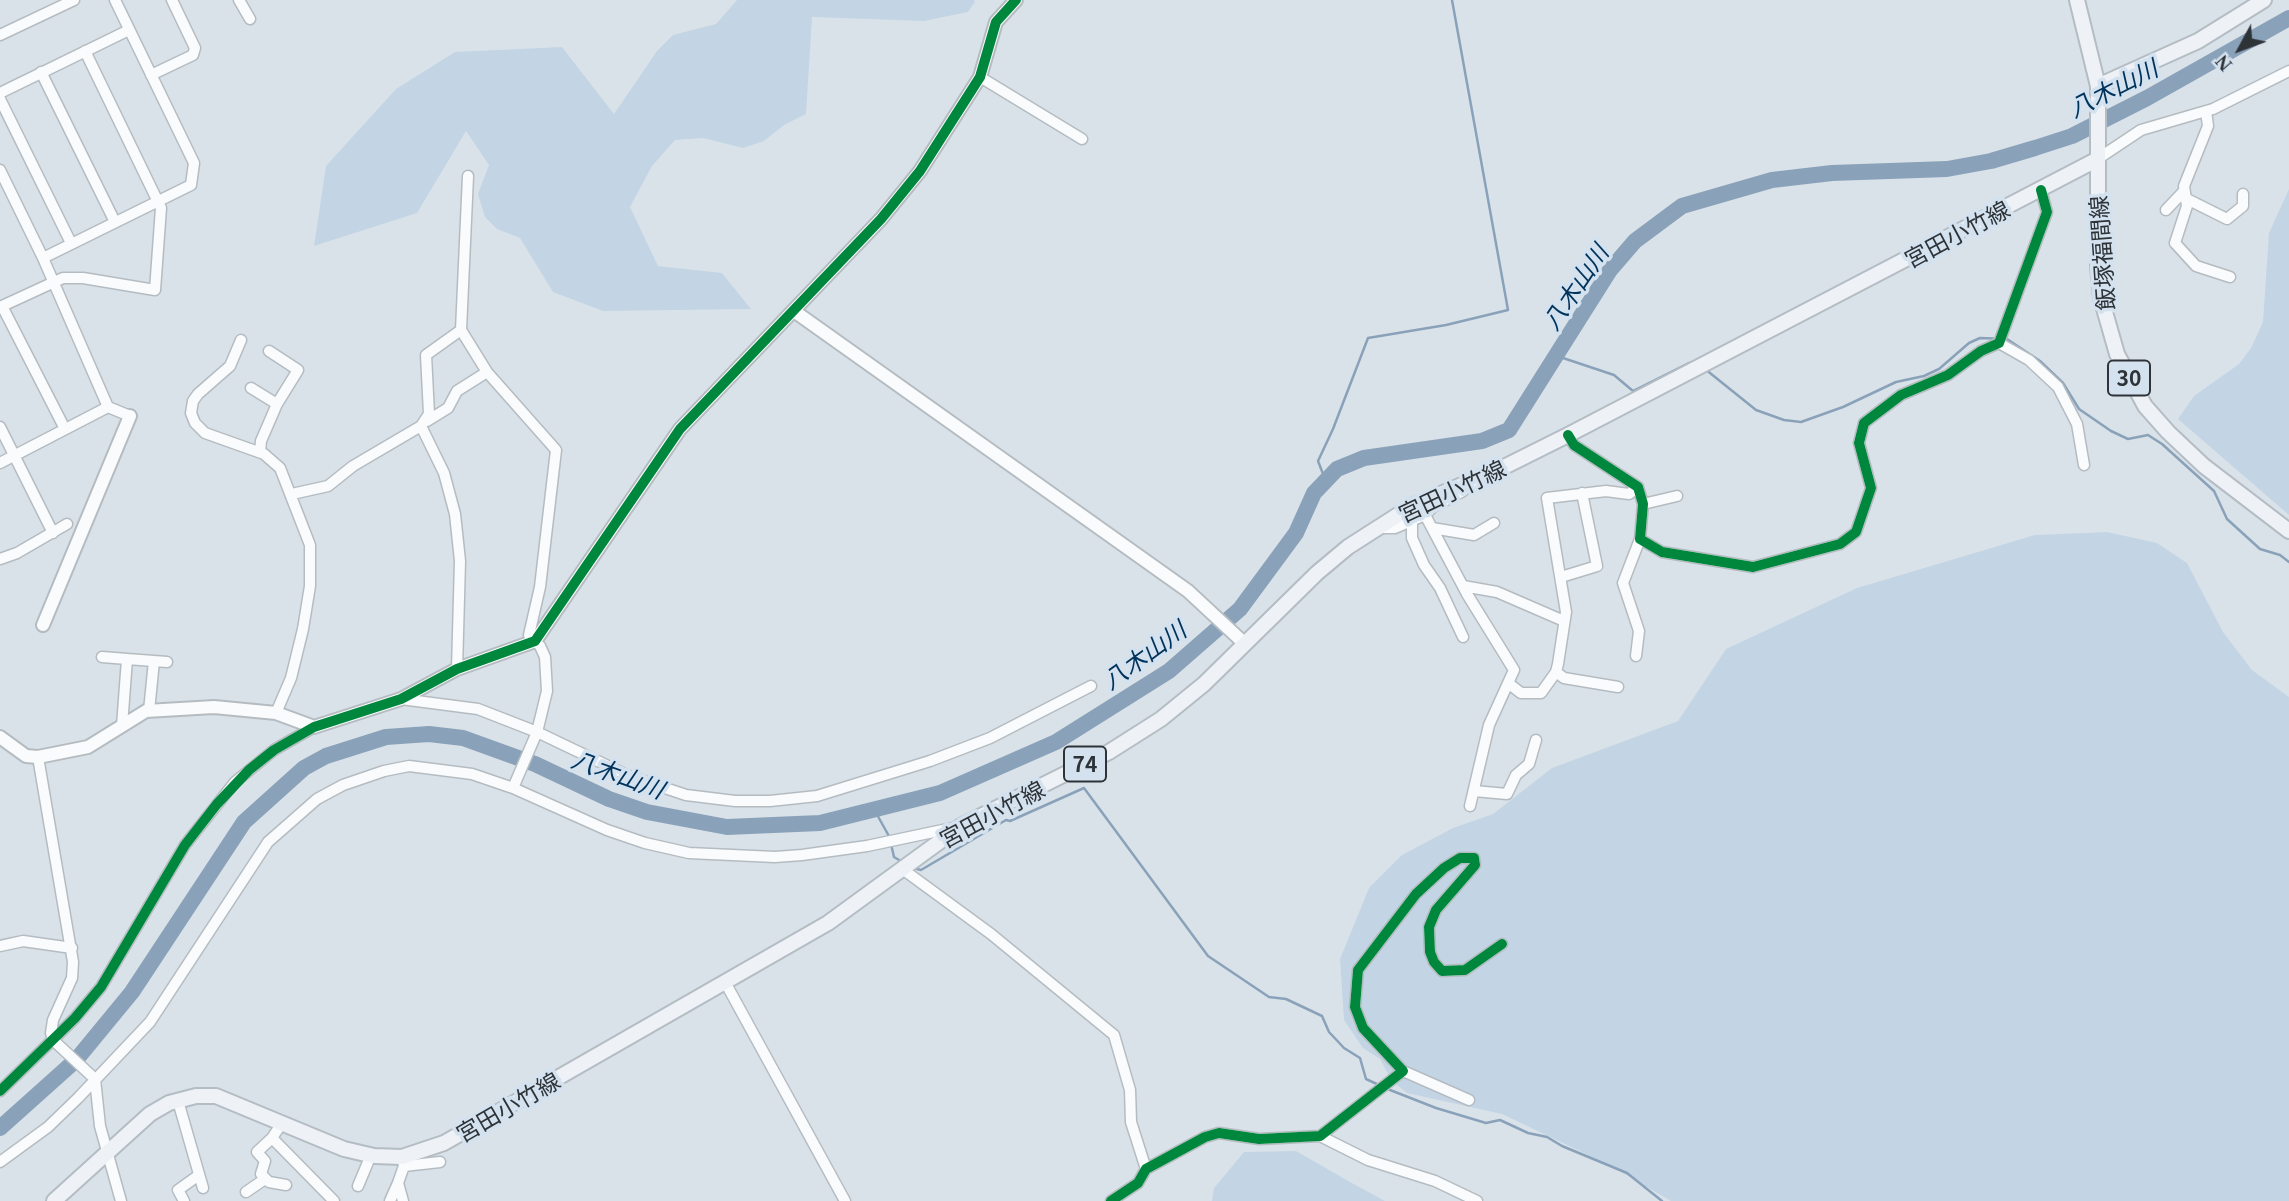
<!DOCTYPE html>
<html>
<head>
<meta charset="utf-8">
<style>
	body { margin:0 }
	#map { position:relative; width:2289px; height:1201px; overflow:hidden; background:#dae2e9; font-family:Georgia,serif }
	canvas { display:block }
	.north { position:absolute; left:2205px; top:14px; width:70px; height:70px; -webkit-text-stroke:5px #d4e2ef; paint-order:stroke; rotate:229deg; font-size:19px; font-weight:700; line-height:28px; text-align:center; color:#2e3338 }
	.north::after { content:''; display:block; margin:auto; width:24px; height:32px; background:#2e3338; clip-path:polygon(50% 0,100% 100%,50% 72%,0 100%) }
</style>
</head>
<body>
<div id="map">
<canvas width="2289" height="1201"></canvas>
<div class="north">N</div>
</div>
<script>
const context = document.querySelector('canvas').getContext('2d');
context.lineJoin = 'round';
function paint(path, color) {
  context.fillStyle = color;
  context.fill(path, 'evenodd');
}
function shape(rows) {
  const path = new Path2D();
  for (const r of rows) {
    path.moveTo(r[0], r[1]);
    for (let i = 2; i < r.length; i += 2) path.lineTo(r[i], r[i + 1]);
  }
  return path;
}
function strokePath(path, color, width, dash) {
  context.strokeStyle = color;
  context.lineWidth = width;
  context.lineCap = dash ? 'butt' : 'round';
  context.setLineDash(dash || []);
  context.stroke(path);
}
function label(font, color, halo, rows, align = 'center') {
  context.font = font + ' Georgia,"Noto Sans JP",serif';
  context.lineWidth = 7;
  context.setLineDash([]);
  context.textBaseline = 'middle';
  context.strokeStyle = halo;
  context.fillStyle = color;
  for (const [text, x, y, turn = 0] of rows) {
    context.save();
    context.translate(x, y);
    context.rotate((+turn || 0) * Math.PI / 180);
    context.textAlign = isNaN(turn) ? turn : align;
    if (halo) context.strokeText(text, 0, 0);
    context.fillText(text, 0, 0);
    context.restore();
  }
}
paint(shape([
	[737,0,974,0,975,2,968,12,924,21,812,17,806,114,784,125,764,141,743,148,703,138,675,140,652,166,630,207,658,266,722,273,751,309,603,311,553,292,520,238,497,229,485,217,478,194,489,165,466,131,417,213,314,246,326,166,396,89,455,52,562,47,614,114,657,51,673,35,716,24],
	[2289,189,2289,515,2178,419,2194,396,2239,364,2251,348,2263,322,2269,233],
	[2107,532,2157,543,2187,563,2223,632,2252,670,2289,697,2289,1201,1671,1201,1609,1165,1502,1114,1407,1093,1392,1081,1380,1059,1363,1048,1344,1020,1340,959,1369,888,1402,855,1453,828,1493,814,1552,768,1678,721,1726,649,1857,588,2035,535],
	[1296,1151,1350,1182,1385,1201,1212,1201,1214,1188,1244,1152]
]), '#c3d5e5');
strokePath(shape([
	[1557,356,1614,375,1633,391,1689,363,1697,363],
	[1705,369,1756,410,1784,420,1801,422,1843,407,1896,382,1924,376,1939,369,1969,343,1980,338,2007,339,2040,361,2063,383,2079,409,2111,431,2128,439,2148,435,2162,444,2214,491,2227,519,2260,549,2280,555,2289,562],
	[1325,479,1318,461,1333,429,1368,338,1446,325,1508,310,1452,0],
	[875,811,890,838],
	[891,844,894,857,904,863],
	[913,868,921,870,1006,820,1010,821,1084,788,1208,956,1269,997,1286,999,1322,1016,1329,1032,1344,1048,1360,1058,1366,1079,1379,1085],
	[1385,1088,1436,1108,1486,1123,1500,1120,1528,1133,1547,1137,1562,1146,1627,1173,1662,1201]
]), '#8aa2b9', 2.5);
strokePath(shape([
	[0,1128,76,1060,132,992,244,822,304,768,326,756,386,737,429,734,463,738,535,764,609,799,647,812,727,827,820,823,940,793,1056,742,1169,671,1240,609,1296,533,1314,493,1337,469,1364,458,1482,441,1509,430,1610,270,1635,241,1682,206,1772,180,1832,173,1947,169,1991,161,2035,148,2072,136,2147,98,2289,18]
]), '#8aa2b9', 16);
const minor = shape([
	[239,0,250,19],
	[0,35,74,0],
	[41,72,115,222],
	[151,75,193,55,195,48,172,0],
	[980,77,1082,139],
	[0,93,129,30],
	[0,99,71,243],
	[2206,111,2208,126,2184,186,2187,206,2175,243,2196,266,2230,277],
	[2096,160,2141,130,2213,109,2289,71],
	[0,170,43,258,108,407,130,416],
	[468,176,461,330,487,372,556,450,540,587,529,635,540,646,545,657,547,691,537,732,513,788],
	[2187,199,2227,219,2243,206,2243,194],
	[2166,210,2184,191],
	[43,258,191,185,194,163,115,0],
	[2,306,65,429],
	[0,307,63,278,83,278,155,290,161,208,85,51],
	[241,340,230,366,198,394,193,401,191,413,195,423,205,433,264,454,280,468,310,545,310,586,303,629,291,678,276,713],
	[1999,343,2029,360,2058,387,2077,424,2084,465],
	[251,388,277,404],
	[427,421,448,408,457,391,487,372],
	[421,426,444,473,455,514,460,561,457,669],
	[0,427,53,533],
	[1568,435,1574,445,1638,487,1643,504,1640,539,1662,552,1753,567,1840,544,1856,532,1871,488,1859,443,1864,423,1901,395,1948,375,1981,351,1999,343,2047,212,2041,190],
	[260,452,261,441,277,404,298,370,269,351],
	[0,463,108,407],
	[292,494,328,486,353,466,421,426,429,414,426,355,461,330],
	[1643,504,1677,496],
	[1425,515,1433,507,1463,491],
	[1412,521,1412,538,1424,565,1440,588,1463,637],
	[1377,528,1395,528,1425,515,1467,594,1514,670,1489,725,1470,806],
	[1432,528,1474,535,1494,523],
	[0,559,17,553,67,524],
	[1561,577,1597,566,1582,493],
	[1463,586,1497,592,1564,621],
	[1636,656,1639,631,1623,583,1640,539],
	[102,657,127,659],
	[1556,672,1564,678,1618,687],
	[1508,683,1521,693,1541,693,1556,672,1558,664,1566,612,1547,498,1606,491,1629,494,1638,487],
	[401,699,478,709,537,732,629,776,686,795,735,801,770,801,817,796,930,761,990,738,1091,686],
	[149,711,154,661],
	[122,726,127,659,167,662],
	[38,757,73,962,72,978,53,1020,51,1033,53,1040,95,1079,100,1126,121,1201],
	[1474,791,1507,794,1516,775,1529,764,1536,740],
	[901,868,991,934,1114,1035,1130,1090,1131,1122,1146,1169],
	[0,946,23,941,72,948],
	[725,982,845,1201],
	[1403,1071,1469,1100],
	[0,1091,75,1018,101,987,185,845,235,782,274,750,314,727],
	[178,1101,203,1188],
	[282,1123,272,1138,334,1201],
	[1320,1136,1368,1160,1435,1181,1477,1201],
	[272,1138,257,1152,265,1161,261,1174,269,1182,286,1185],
	[402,1157,404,1166,398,1183,403,1201],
	[0,1162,48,1127,78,1098,150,1022,268,842,317,799,343,785,384,771,409,766,472,774,513,788,607,830,645,843,689,853,775,857,802,855,867,846,957,827],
	[404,1166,440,1162],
	[358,1186,371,1155],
	[246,1192,265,1179],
	[184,1201,178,1190,199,1175],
	[390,1201,398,1183],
	[1111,1201,1138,1183,1146,1169,1205,1137,1219,1133,1259,1139,1320,1136,1403,1071,1363,1028,1355,1007,1358,970,1416,894,1444,868,1460,858,1474,858,1475,865,1436,910,1429,927,1430,952,1434,962,1442,971,1465,970,1502,944]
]);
const tertiary = shape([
	[794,311,1188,591,1245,644],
	[43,625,130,416],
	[0,737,26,756,38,757,88,747,146,711,214,707,276,713,314,727,401,699,457,669,535,641,680,429,881,219,920,171,980,77,996,22,1016,0]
]);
const primary = shape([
	[2077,0,2098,86,2098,267,2101,298,2117,354,2145,406,2168,432,2204,466,2289,531],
	[2098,86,2198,41,2264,0],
	[54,1201,150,1114,169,1103,196,1096,216,1096,344,1149,374,1156,402,1157,444,1143,828,923,961,826,1109,752,1161,719,1204,684,1317,573,1348,547,1412,506,1500,469,1568,435,2096,160]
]);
strokePath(minor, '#b5bcc1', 13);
strokePath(tertiary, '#b5bcc1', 16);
strokePath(primary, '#b4bcc4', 18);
strokePath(minor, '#f9fbfc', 10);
strokePath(tertiary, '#f9fbfc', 12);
strokePath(primary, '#eef2f6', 14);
strokePath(shape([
	[1568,435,1574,445,1638,487,1643,504,1640,539,1662,552,1753,567,1840,544,1856,532,1871,488,1859,443,1864,423,1901,395,1948,375,1981,351,1999,343,2047,212,2041,190],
	[0,1091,75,1018,101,987,185,845,217,804,249,770,274,750,314,727,401,699,457,669,535,641,680,429,881,219,920,171,980,77,996,22,1016,0],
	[1111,1201,1138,1183,1146,1169,1205,1137,1219,1133,1259,1139,1320,1136,1403,1071,1363,1028,1355,1007,1358,970,1416,894,1444,868,1460,858,1474,858,1475,865,1436,910,1429,927,1430,952,1434,962,1442,971,1465,970,1502,944]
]), '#00873e', 10);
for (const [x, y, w] of [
	[2129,378,42],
	[1085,764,42]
]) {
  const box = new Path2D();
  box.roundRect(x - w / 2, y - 17.5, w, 35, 5);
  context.fillStyle = '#d4e2ef';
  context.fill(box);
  strokePath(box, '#2e3338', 2);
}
label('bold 21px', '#2e3338', null, [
	["30",2129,378],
	["74",1085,764]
]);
label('23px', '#2e3338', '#d4e2ef', [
	["宮田小竹線",1957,234,-28],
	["飯塚福間線",2102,253,-94],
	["宮田小竹線",1452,491,-25],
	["宮田小竹線",992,814,-28],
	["宮田小竹線",508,1107,-30]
]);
label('italic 24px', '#00335b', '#d4e2ef', [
	["八木山川",2113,88,-27],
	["八木山川",1575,287,-56],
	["八木山川",1144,655,-36],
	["八木山川",618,774,20]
]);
</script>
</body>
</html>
